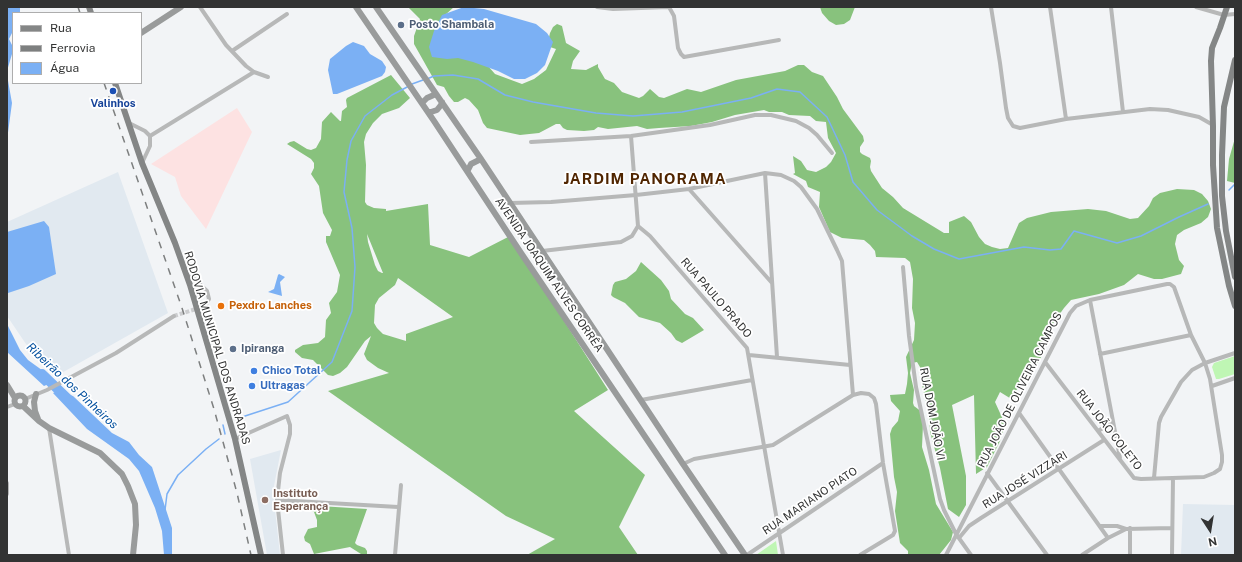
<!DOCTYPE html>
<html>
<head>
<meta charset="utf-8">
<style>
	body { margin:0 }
	#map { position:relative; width:1242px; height:562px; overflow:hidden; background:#f2f4f6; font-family:"Public Sans",sans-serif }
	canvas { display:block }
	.frame { position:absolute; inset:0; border:8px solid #323333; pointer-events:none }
	.legend { position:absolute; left:12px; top:12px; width:130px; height:72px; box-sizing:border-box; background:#fff; border:1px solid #adadad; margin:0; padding:5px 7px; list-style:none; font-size:12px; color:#323333 }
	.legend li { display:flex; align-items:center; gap:8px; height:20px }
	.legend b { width:20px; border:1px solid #adadad }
	.north { position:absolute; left:1190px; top:510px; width:40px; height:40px; -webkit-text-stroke:3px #fff; paint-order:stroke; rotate:168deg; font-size:11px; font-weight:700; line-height:16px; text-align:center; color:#323333 }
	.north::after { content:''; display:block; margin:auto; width:14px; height:18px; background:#323333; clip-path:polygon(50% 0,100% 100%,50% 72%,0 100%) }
</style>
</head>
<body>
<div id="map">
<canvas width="1242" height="562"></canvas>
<div class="frame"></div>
<ul class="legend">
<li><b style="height:5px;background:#848686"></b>Rua</li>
<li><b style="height:5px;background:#7d7f7f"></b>Ferrovia</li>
<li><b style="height:11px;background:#7bb0f4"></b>Água</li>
</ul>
<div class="north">N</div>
</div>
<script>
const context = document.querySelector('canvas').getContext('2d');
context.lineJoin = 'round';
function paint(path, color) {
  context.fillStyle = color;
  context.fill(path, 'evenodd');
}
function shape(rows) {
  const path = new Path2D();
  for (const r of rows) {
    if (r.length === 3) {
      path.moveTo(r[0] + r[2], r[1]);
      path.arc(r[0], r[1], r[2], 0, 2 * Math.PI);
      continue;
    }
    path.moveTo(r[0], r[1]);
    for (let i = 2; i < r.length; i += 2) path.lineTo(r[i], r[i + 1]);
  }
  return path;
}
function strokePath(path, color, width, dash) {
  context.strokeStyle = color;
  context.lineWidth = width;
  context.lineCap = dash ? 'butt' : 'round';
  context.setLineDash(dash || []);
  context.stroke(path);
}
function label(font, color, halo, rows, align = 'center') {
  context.font = font + ' "Public Sans",sans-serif';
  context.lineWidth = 3.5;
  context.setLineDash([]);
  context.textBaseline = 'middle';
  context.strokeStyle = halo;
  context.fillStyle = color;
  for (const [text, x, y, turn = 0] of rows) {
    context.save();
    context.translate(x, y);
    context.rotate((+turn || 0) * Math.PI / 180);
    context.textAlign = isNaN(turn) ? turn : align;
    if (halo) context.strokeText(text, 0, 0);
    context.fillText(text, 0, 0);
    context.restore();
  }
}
paint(shape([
	[237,108,252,132,206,229,181,196,175,177,151,164]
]), '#fde2e2');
paint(shape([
	[118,172,168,313,58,375,26,344,7,316,7,222],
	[281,450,273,491,280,555,267,555,250,459],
	[1183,504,1235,505,1235,555,1181,555]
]), '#e1e9f0');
paint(shape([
	[1235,356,1235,374,1219,379,1216,379,1212,367,1214,363],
	[776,541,778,555,756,555]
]), '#bff6b4');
paint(shape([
	[408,7,454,7,444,16,495,74,522,84,534,79,546,70,556,49,547,46,550,33,553,27,557,24,562,26,566,43,580,51,573,61,571,69,586,70,598,64,598,67,605,79,614,83,622,92,639,98,643,96,650,89,659,97,664,98,687,89,701,92,736,80,785,71,798,65,804,65,812,72,823,76,837,97,843,109,863,136,864,141,860,147,860,152,862,154,870,158,871,161,870,167,871,171,882,188,893,197,903,208,944,233,949,233,949,222,964,216,971,222,979,237,985,244,992,247,1000,249,1008,248,1019,223,1027,218,1051,212,1088,209,1106,211,1130,219,1138,218,1149,206,1153,198,1160,193,1177,189,1194,190,1202,194,1208,201,1211,209,1208,217,1201,223,1184,230,1177,235,1175,244,1179,260,1184,266,1181,274,1162,279,1154,279,1138,274,1124,285,1099,294,1071,300,1064,308,1054,322,1047,337,1043,354,1033,370,1014,393,1013,400,1000,392,995,402,1005,424,1000,441,987,467,976,474,974,395,952,405,966,476,966,505,959,517,948,509,940,468,930,432,929,414,922,385,920,367,917,362,912,363,910,373,914,390,913,403,914,406,922,412,923,424,922,447,929,470,936,504,953,532,951,540,939,555,908,555,908,551,900,543,895,511,897,492,894,477,890,434,892,428,898,421,900,411,891,401,890,395,905,394,907,384,908,373,906,357,914,340,915,323,912,308,913,279,910,262,905,258,876,257,875,251,870,245,864,240,842,238,830,232,819,207,820,192,808,187,806,181,793,174,795,173,793,156,801,161,807,170,816,172,826,167,831,162,836,153,828,138,826,122,816,121,810,116,789,115,782,112,769,112,764,110,735,115,712,122,691,126,659,128,647,129,637,126,608,129,598,127,594,130,584,131,567,130,563,128,560,124,556,124,539,133,520,135,487,128,483,123,478,110,469,100,465,98,458,102,454,102,449,96,444,87,437,85,414,44,414,36,420,19],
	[820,7,855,7,850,20,844,24,836,25,829,21,822,13],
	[391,75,410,98,399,108,382,114,373,123,366,134,364,142,366,165,365,202,367,205,374,208,386,209,386,211,428,204,430,245,469,257,510,236,608,390,574,411,645,475,619,527,638,555,527,555,555,539,506,516,328,391,389,373,378,368,367,360,364,354,371,336,365,341,347,367,340,373,333,376,328,375,313,360,302,358,295,352,295,350,303,345,318,343,325,337,326,320,331,313,329,303,337,292,340,275,326,242,326,236,330,236,332,230,323,213,319,186,311,174,314,168,314,163,311,159,287,144,290,142,294,141,307,149,311,150,316,148,321,139,322,122,331,112,340,121,341,121,342,111,347,107,346,100,347,98],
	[367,234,383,273,382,273,378,271,375,265,368,242],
	[398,278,453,317,406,334,406,341,383,334,377,328,374,323,375,305,379,298,395,285],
	[1235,138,1235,183,1227,181,1229,159],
	[641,262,661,280,669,291,671,299,685,314,693,318,704,330,682,343,676,340,671,333,660,323,639,317,625,303,613,297,611,295,613,285,615,282,626,279,636,271],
	[288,504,367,509,355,543,357,545,365,548,367,551,367,554,361,554,350,547,314,554,310,544,305,541,304,537,308,529,317,527,317,520,314,512]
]), '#88c27d');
paint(shape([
	[7,7,20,7,20,13,13,13,13,31,9,39,12,45,12,54,7,71],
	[464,7,484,9,536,24,547,33,553,42,545,65,537,73,525,79,514,79,498,71,473,62,458,58,447,59,432,57,429,47,434,31,442,15],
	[353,42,364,46,370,54,382,61,386,67,385,72,382,76,337,94,333,94,328,70,330,59,346,46],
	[7,75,12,103,7,140],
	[44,221,49,227,56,274,29,286,8,293,7,232],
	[279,274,285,277,280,282,282,296,268,292,274,289,278,275],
	[7,324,20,350,28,360,46,373,53,382,44,386,7,352],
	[63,388,64,393,73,396,112,433,129,442,139,455,152,467,172,528,172,555,164,555,162,531,155,508,139,471,129,459,87,429,53,393]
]), '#7bb0f4');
strokePath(shape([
	[427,79,434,76,453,75,478,79,505,95,533,102,596,113,633,116,682,112,751,98,777,89,800,92,827,117,845,155,853,182,877,210,912,236,934,249,959,259,1024,247,1050,250,1061,249,1074,231,1117,243,1141,236,1179,217,1208,204],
	[412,84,423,80],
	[1229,190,1235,184],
	[242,417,288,402,332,362,352,311,355,267,352,228,344,192,347,160,351,141,365,116,392,95,409,86],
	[223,425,225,434],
	[165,510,167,494,178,475,206,449,219,439]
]), '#7bb0f4', 1.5);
strokePath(shape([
	[42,374,68,399]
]), '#7bb0f4', 10);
strokePath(shape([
	[174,316,205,306]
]), '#cccdcf', 4, [4, 2]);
strokePath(shape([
	[200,7,226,45,246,66,254,72,268,77],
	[597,7,613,9,669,7,674,16,678,48,681,54,684,57,779,40],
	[991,7,1000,63,1006,108,1008,118,1013,126,1020,128,1066,119,1150,109,1168,110,1199,117,1213,125],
	[1050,7,1066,119],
	[1111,7,1123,112],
	[1196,7,1224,15,1235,14],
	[232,51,287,14],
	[129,123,145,131,150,136,150,146,142,163],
	[150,136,254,72],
	[631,136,638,226,650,236,747,348,783,555],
	[531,142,631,136,710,125,755,115,771,115,796,121,809,128,817,135,832,153],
	[765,173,777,357],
	[689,189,772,283],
	[510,203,551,202,636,195,689,189,765,173,781,175,794,181,801,187,817,209,837,250,842,261,853,395],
	[542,251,621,242,632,236,638,226],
	[903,267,909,336,916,387,940,499,944,510,956,534,971,555],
	[187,276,193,278,207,291,209,299,205,306],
	[1090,300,1120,458],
	[1100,354,1191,335],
	[749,355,850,365],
	[1212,386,1235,378],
	[25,399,47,390,116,353,174,316],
	[641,400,752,380],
	[7,407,15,404],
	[1019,413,1108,538],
	[49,428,69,555],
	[1098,431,1113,422],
	[235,439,287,416,290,425,290,434,280,473,277,500,283,555],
	[683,464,694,459,773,445,853,395,861,393,869,394,874,398,876,404,883,463,895,531,893,535,860,555],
	[987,473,1047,555],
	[1154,478,1159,423,1161,417,1181,382,1192,370,1205,363,1235,353],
	[7,483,7,494],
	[277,500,398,507],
	[1101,526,1117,526,1126,529,1172,528],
	[959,538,969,526,981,518,1104,440],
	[395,555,401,485],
	[747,555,883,463],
	[946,555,1070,313,1076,306,1090,300,1167,284,1170,284,1174,287,1191,335,1205,363,1210,379,1222,455,1222,462,1220,469,1214,473,1204,477,1141,479,1134,478,1045,362],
	[1082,555,1108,538,1126,529],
	[1130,555,1130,528],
	[1172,555,1173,478]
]), '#b7b8b8', 4);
strokePath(shape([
	[356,7,434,121,521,253,725,555],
	[376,7,481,159,683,464,745,555],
	[141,33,181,7],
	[422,103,427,98,436,94],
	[428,112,431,112,437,110,441,105,442,102],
	[468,170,471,164,481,159],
	[7,385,15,398],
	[36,394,34,402,35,411,38,419],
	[20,401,5.5],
	[23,406,39,421,49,428,100,453,122,474,128,486,135,504,136,525,133,555]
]), '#999b9b', 6);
strokePath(shape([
	[89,7,91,13],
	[1227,7,1220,28,1212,48,1211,61,1213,126,1213,165,1217,228,1229,286,1235,306],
	[1235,60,1224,107,1222,155,1222,196,1226,231,1235,277],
	[115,83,142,163,175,243,190,285,235,439,261,555]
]), '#848686', 6);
strokePath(shape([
	[78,7,80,13],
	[104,83,182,308,214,409,237,493,251,555]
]), '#7d7f7f', 1.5, [7, 7]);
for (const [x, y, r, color] of [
	[401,25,4,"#5c6f8a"],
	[113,91,4,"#1a4fb4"],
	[221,306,4,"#e8710a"],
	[233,349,4,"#5c6f8a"],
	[254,371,4,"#3f7fe0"],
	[252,386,4,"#3f7fe0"],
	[265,500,4,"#8d6e63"]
]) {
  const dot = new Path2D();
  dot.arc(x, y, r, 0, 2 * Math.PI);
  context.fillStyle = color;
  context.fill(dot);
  strokePath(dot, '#fff', 1.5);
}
label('bold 11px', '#4e5e75', '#fff', [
	["Posto Shambala",409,25],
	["Ipiranga",241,349]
], 'left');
label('bold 11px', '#164399', '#fff', [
	["Valinhos",113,104]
]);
label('11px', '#323333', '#fff', [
	["AVENIDA JOAQUIM ALVES CORRÊA",549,275,56],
	["RUA PAULO PRADO",716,298,49],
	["RODOVIA MUNICIPAL DOS ANDRADAS",217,348,73],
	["RUA JOÃO DE OLIVEIRA CAMPOS",1020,390,-63],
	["RUA DOM JOÃO VI",932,414,79],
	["RUA JOÃO COLETO",1109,430,52],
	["RUA JOSÉ VIZZARI",1025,480,-32],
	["RUA MARIANO PIATO",810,501,-34]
]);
label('bold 11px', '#c56008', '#fff', [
	["Pexdro Lanches",229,306]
], 'left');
label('bold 11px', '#366cbe', '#fff', [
	["Chico Total",262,371],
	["Ultragas",260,386]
], 'left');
label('bold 11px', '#785e54', '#fff', [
	["Instituto",273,494],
	["Esperança",273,507]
], 'left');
label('italic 12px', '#04519f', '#fff', [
	["Ribeirão dos Pinheiros",72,386,43]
]);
context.letterSpacing = '1px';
label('bold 15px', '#502500', '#fff', [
	["JARDIM PANORAMA",645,179]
]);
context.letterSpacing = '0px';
</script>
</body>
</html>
